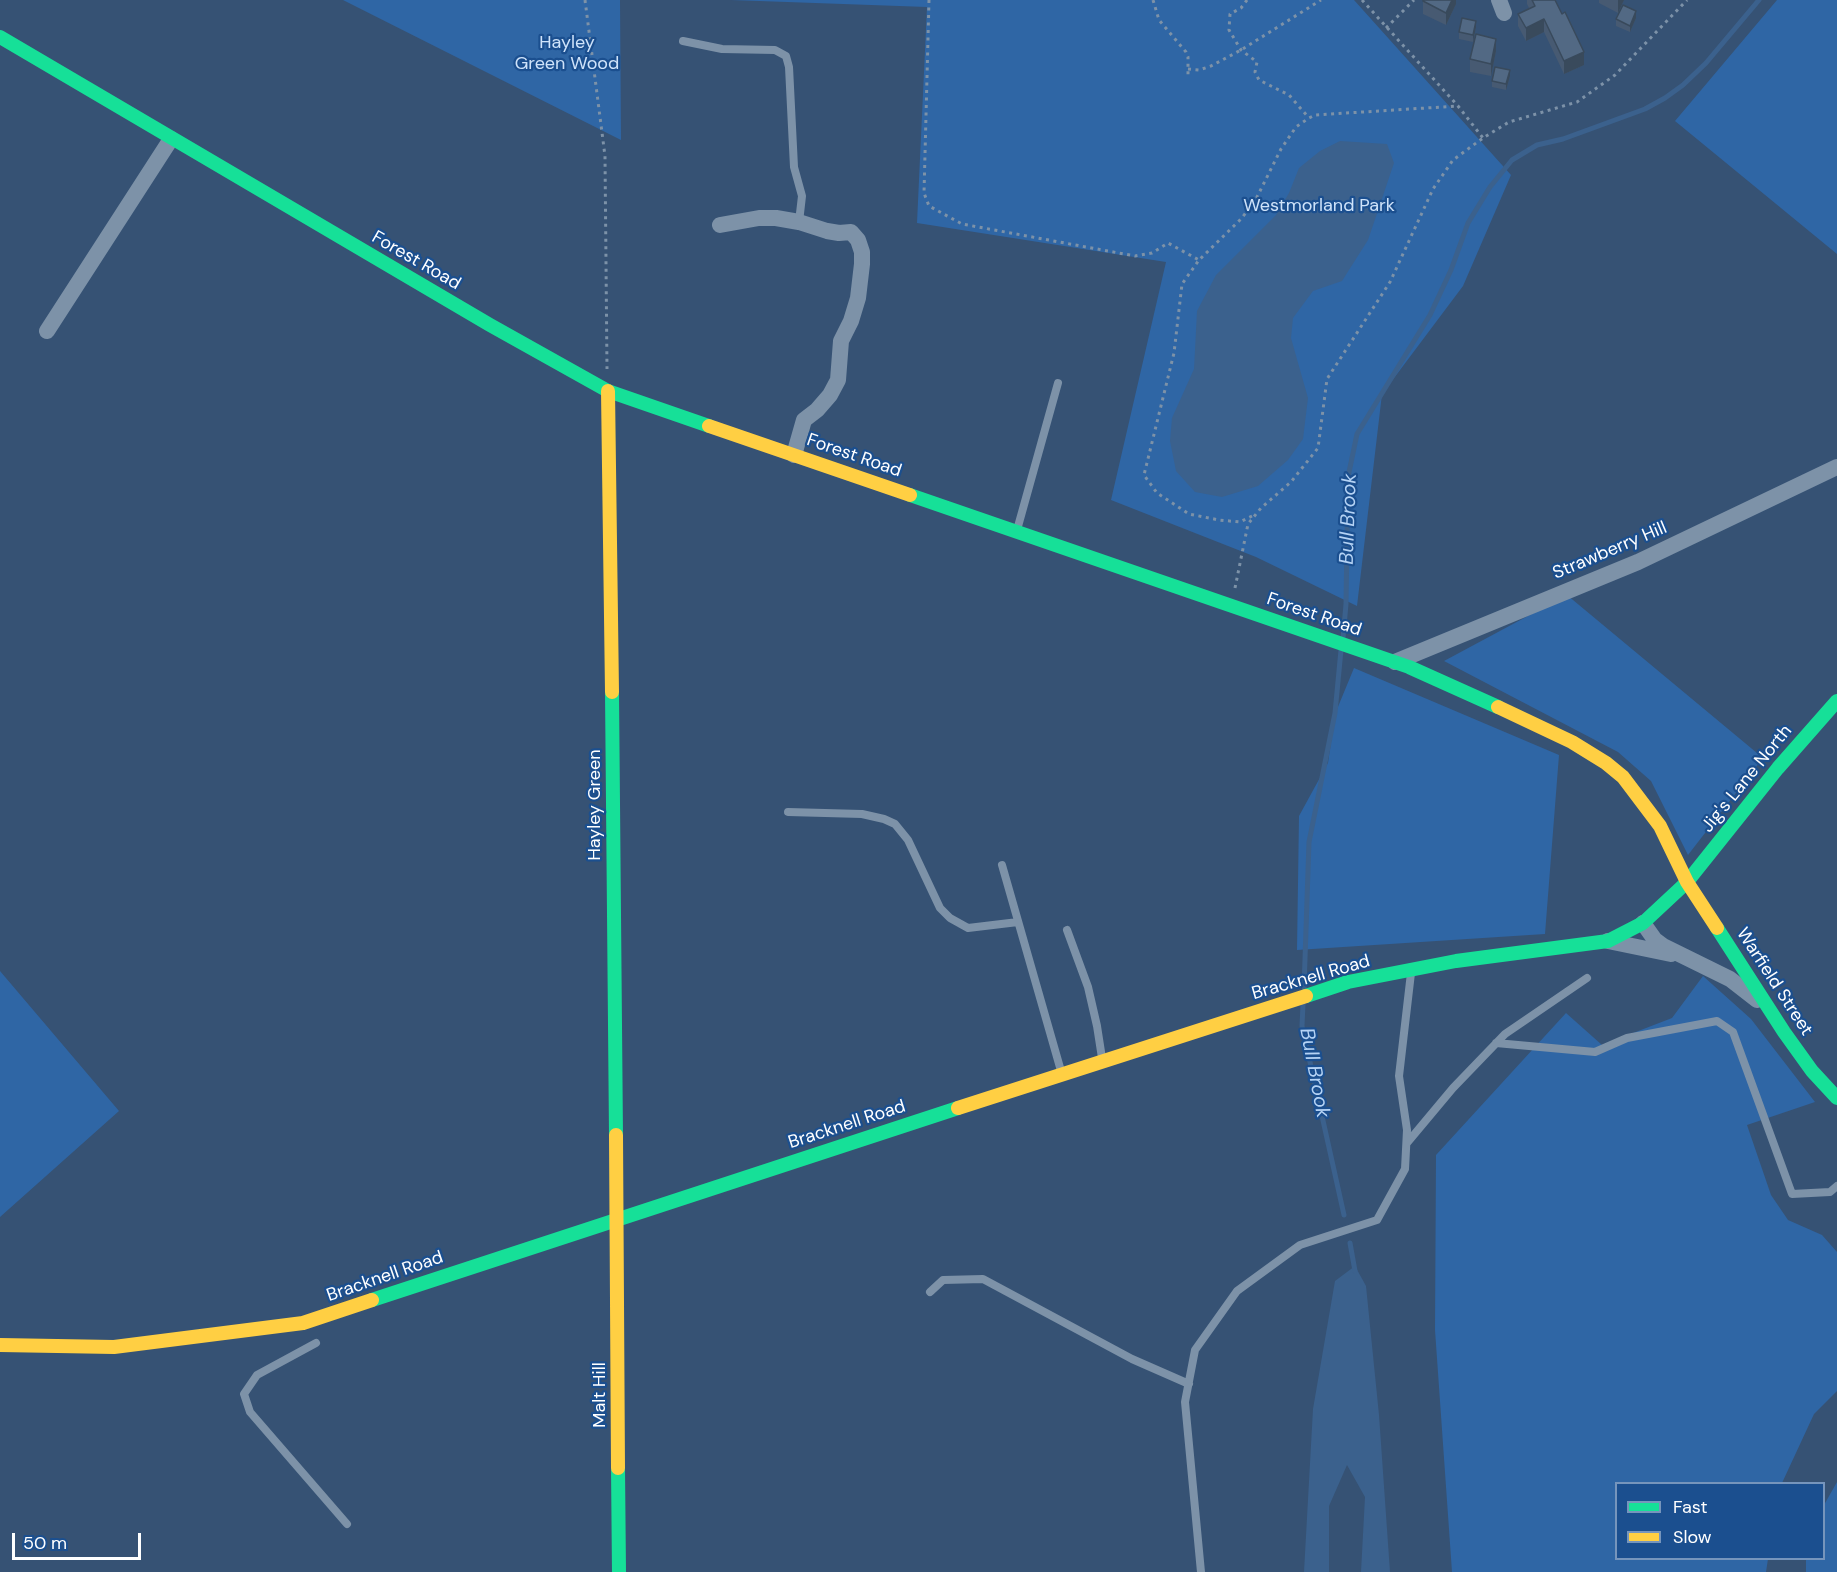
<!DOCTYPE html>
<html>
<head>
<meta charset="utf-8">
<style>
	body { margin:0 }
	#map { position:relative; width:1837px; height:1572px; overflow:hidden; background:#365274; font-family:"DM Sans",sans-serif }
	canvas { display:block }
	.legend { position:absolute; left:1615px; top:1482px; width:210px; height:78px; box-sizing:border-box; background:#1b4f8f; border:2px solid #7695bc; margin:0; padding:8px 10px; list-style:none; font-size:18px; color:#fff }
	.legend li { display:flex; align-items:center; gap:12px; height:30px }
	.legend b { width:30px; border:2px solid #7695bc }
	.scale { position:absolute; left:12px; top:1533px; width:129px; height:27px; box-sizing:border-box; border:3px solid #fff; border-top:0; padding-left:8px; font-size:18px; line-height:21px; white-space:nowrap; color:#fff; -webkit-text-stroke:4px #1b4f8f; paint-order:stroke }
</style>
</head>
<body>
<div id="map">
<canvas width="1837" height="1572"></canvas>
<ul class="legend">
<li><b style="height:8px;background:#16e098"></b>Fast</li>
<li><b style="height:8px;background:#ffcf43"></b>Slow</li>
</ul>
<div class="scale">50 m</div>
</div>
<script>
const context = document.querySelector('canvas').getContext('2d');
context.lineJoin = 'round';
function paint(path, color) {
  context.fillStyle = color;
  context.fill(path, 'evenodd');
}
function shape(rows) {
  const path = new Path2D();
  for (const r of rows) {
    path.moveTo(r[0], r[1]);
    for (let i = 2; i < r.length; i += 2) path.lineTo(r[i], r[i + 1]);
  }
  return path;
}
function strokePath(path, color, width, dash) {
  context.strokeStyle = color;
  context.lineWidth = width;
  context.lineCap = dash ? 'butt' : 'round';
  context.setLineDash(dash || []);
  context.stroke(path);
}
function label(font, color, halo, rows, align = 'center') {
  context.font = font + ' "DM Sans",sans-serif';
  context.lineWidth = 4.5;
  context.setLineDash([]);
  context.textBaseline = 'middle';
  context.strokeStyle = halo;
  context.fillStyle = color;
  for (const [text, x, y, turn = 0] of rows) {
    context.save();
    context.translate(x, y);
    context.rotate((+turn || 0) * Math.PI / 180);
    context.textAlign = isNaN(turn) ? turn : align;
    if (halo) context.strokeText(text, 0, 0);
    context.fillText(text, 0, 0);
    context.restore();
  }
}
paint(shape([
	[343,0,620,0,621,140],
	[731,0,1354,0,1511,175,1463,286,1382,394,1357,606,1256,557,1111,500,1166,262,917,223,927,7],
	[1777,0,1837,0,1837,254,1675,121],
	[1567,595,1763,758,1688,855,1651,781,1618,752,1444,661],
	[1354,668,1559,755,1545,934,1297,950,1299,816,1328,763,1335,714],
	[0,971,119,1111,0,1217],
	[1703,976,1751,1019,1815,1102,1747,1125,1771,1195,1788,1220,1822,1235,1837,1252,1837,1391,1814,1414,1782,1483,1616,1484,1616,1558,1768,1559,1766,1572,1452,1572,1435,1330,1436,1155,1566,1013,1602,1045,1672,1018],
	[1837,1482,1837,1572,1806,1572,1806,1559,1824,1558,1824,1505]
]), '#2f66a5');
paint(shape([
	[1340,141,1387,144,1394,163,1368,240,1342,281,1313,291,1293,318,1291,338,1308,398,1303,439,1288,460,1258,486,1222,497,1195,492,1176,471,1170,441,1172,418,1194,369,1197,311,1216,275,1276,215,1289,193,1299,168,1320,151],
	[1355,1266,1366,1286,1379,1415,1390,1572,1361,1572,1365,1497,1347,1465,1329,1506,1329,1572,1304,1572,1313,1409,1335,1281]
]), '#3b618d');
strokePath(shape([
	[1343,638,1346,604,1348,477,1357,434,1430,315,1451,270,1468,223,1490,187,1512,160,1537,145,1563,139,1645,109,1665,98,1683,85,1706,63,1759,0],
	[1304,988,1309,842,1335,713,1341,650],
	[1303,1004,1302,1026,1344,1215],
	[1350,1243,1355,1271]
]), '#3b618d', 5);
strokePath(shape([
	[585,0,605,156,607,369],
	[929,0,924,193,929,206,962,224,1135,256,1152,253,1168,243,1199,260],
	[1153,0,1159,20,1186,52,1188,57,1188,76],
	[1247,0,1241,8,1230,14,1229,30,1241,50,1257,62,1255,72,1259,80,1289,95,1309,118],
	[1362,0,1458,106,1483,138],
	[1386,28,1414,0],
	[1188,69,1199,70,1211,66,1241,50,1321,0],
	[1252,516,1240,522,1219,520,1189,514,1157,493,1144,475,1174,353,1182,284,1199,260,1241,219,1255,201,1281,149,1296,127,1309,118,1315,115,1458,106],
	[1235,588,1248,524,1261,508,1291,482,1318,448,1327,379,1390,282,1433,189,1453,160,1483,138,1509,122,1577,102,1615,75,1687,0]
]), '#7d92a8', 3, [3, 4.5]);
strokePath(shape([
	[683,41,722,49,775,50,786,56,789,67,794,167,802,196,799,222],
	[1017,530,1058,383],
	[788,812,862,814,884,819,895,824,908,840,940,908,950,918,968,928,1018,922],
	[1002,865,1061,1071],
	[1067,930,1088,987,1097,1026,1102,1058],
	[1496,1043,1595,1052,1627,1038,1717,1021,1733,1032,1792,1194,1830,1192,1837,1186],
	[1407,1143,1453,1088,1505,1034,1587,978],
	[930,1292,943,1280,983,1279,1132,1359,1189,1384],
	[316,1343,257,1375,244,1394,250,1412,347,1524],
	[1201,1572,1185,1402,1195,1350,1237,1291,1300,1245,1377,1220,1405,1169,1407,1130,1399,1076,1411,973]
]), '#7d92a8', 8);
strokePath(shape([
	[1499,0,1504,13],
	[720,225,759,218,776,218,799,222,827,231,839,233,851,232,858,240,862,252,862,264,858,298,851,321,841,341,838,380,830,395,817,410,804,420,794,455],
	[47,331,171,139],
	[1395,662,1638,562,1837,467],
	[1643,923,1655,940,1663,946,1730,979,1757,1000],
	[1608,941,1671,954]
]), '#7d92a8', 16);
strokePath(shape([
	[0,37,490,325,608,391,709,426],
	[910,495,1409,667,1498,707],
	[612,692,616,1135],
	[1717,928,1784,1032,1812,1071,1837,1098],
	[1306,996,1348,982,1456,961,1608,941,1643,923,1687,882,1778,768,1837,701],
	[372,1300,958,1108],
	[618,1468,619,1572]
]), '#16e098', 14);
strokePath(shape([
	[608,391,612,692],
	[709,426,910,495],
	[1498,707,1572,742,1606,763,1623,777,1660,826,1687,882,1717,928],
	[958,1108,1306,996],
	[616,1135,618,1468],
	[0,1345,114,1347,303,1323,372,1300]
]), '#ffcf43', 14);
paint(shape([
	[1456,0,1456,4,1446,25,1423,14,1423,1],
	[1527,0,1555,0,1584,65,1564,74,1544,32,1526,41,1518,26,1518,14,1529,8,1527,4],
	[1599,0,1624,0,1618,13,1599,3],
	[1636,18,1630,32,1616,26,1616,19],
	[1476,27,1473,42,1459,39,1459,32],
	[1496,51,1491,76,1470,72,1470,59],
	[1510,76,1506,90,1492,87,1492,81]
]), '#475a72');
paint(shape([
	[1452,0,1456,0,1456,4,1446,25,1446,13],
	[1618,0,1624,0,1618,13],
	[1636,11,1636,18,1630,32,1630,26],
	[1544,19,1544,32,1526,41,1526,28],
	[1476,21,1476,27,1473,42,1473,35],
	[1496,39,1496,51,1491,76,1491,64],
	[1584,52,1584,65,1564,74,1564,61],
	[1510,70,1510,76,1506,90,1506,84]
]), '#394a5c');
const building = shape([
	[1423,0,1452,0,1446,13,1423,1,1423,0],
	[1532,0,1555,0,1562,14,1565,12,1584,52,1564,61,1544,19,1526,28,1518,14,1535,6,1532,0],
	[1623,5,1636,11,1630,26,1616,19,1623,5],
	[1462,18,1476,21,1473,35,1459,32,1462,18],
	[1476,34,1496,39,1491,64,1470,59,1476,34],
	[1495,67,1510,70,1506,84,1492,81,1495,67]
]);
paint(building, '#526984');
strokePath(building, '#394a5c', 1.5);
label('18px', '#cfe3fa', '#1b4f8f', [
	["Hayley",567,43],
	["Green Wood",567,64],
	["Westmorland Park",1319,206]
]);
label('18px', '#fff', '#1b4f8f', [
	["Forest Road",416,261,30],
	["Forest Road",854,456,19],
	["Strawberry Hill",1610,551,-23],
	["Forest Road",1314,615,19],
	["Jig's Lane North",1747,779,-51],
	["Hayley Green",595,805,-90],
	["Bracknell Road",1311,978,-16],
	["Warfield Street",1774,982,57],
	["Bracknell Road",847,1125,-18],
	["Bracknell Road",385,1277,-19],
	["Malt Hill",600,1395,-90]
]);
label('italic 20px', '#b5d3f5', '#1b4f8f', [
	["Bull Brook",1349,519,-88],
	["Bull Brook",1314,1073,79]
]);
</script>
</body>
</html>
